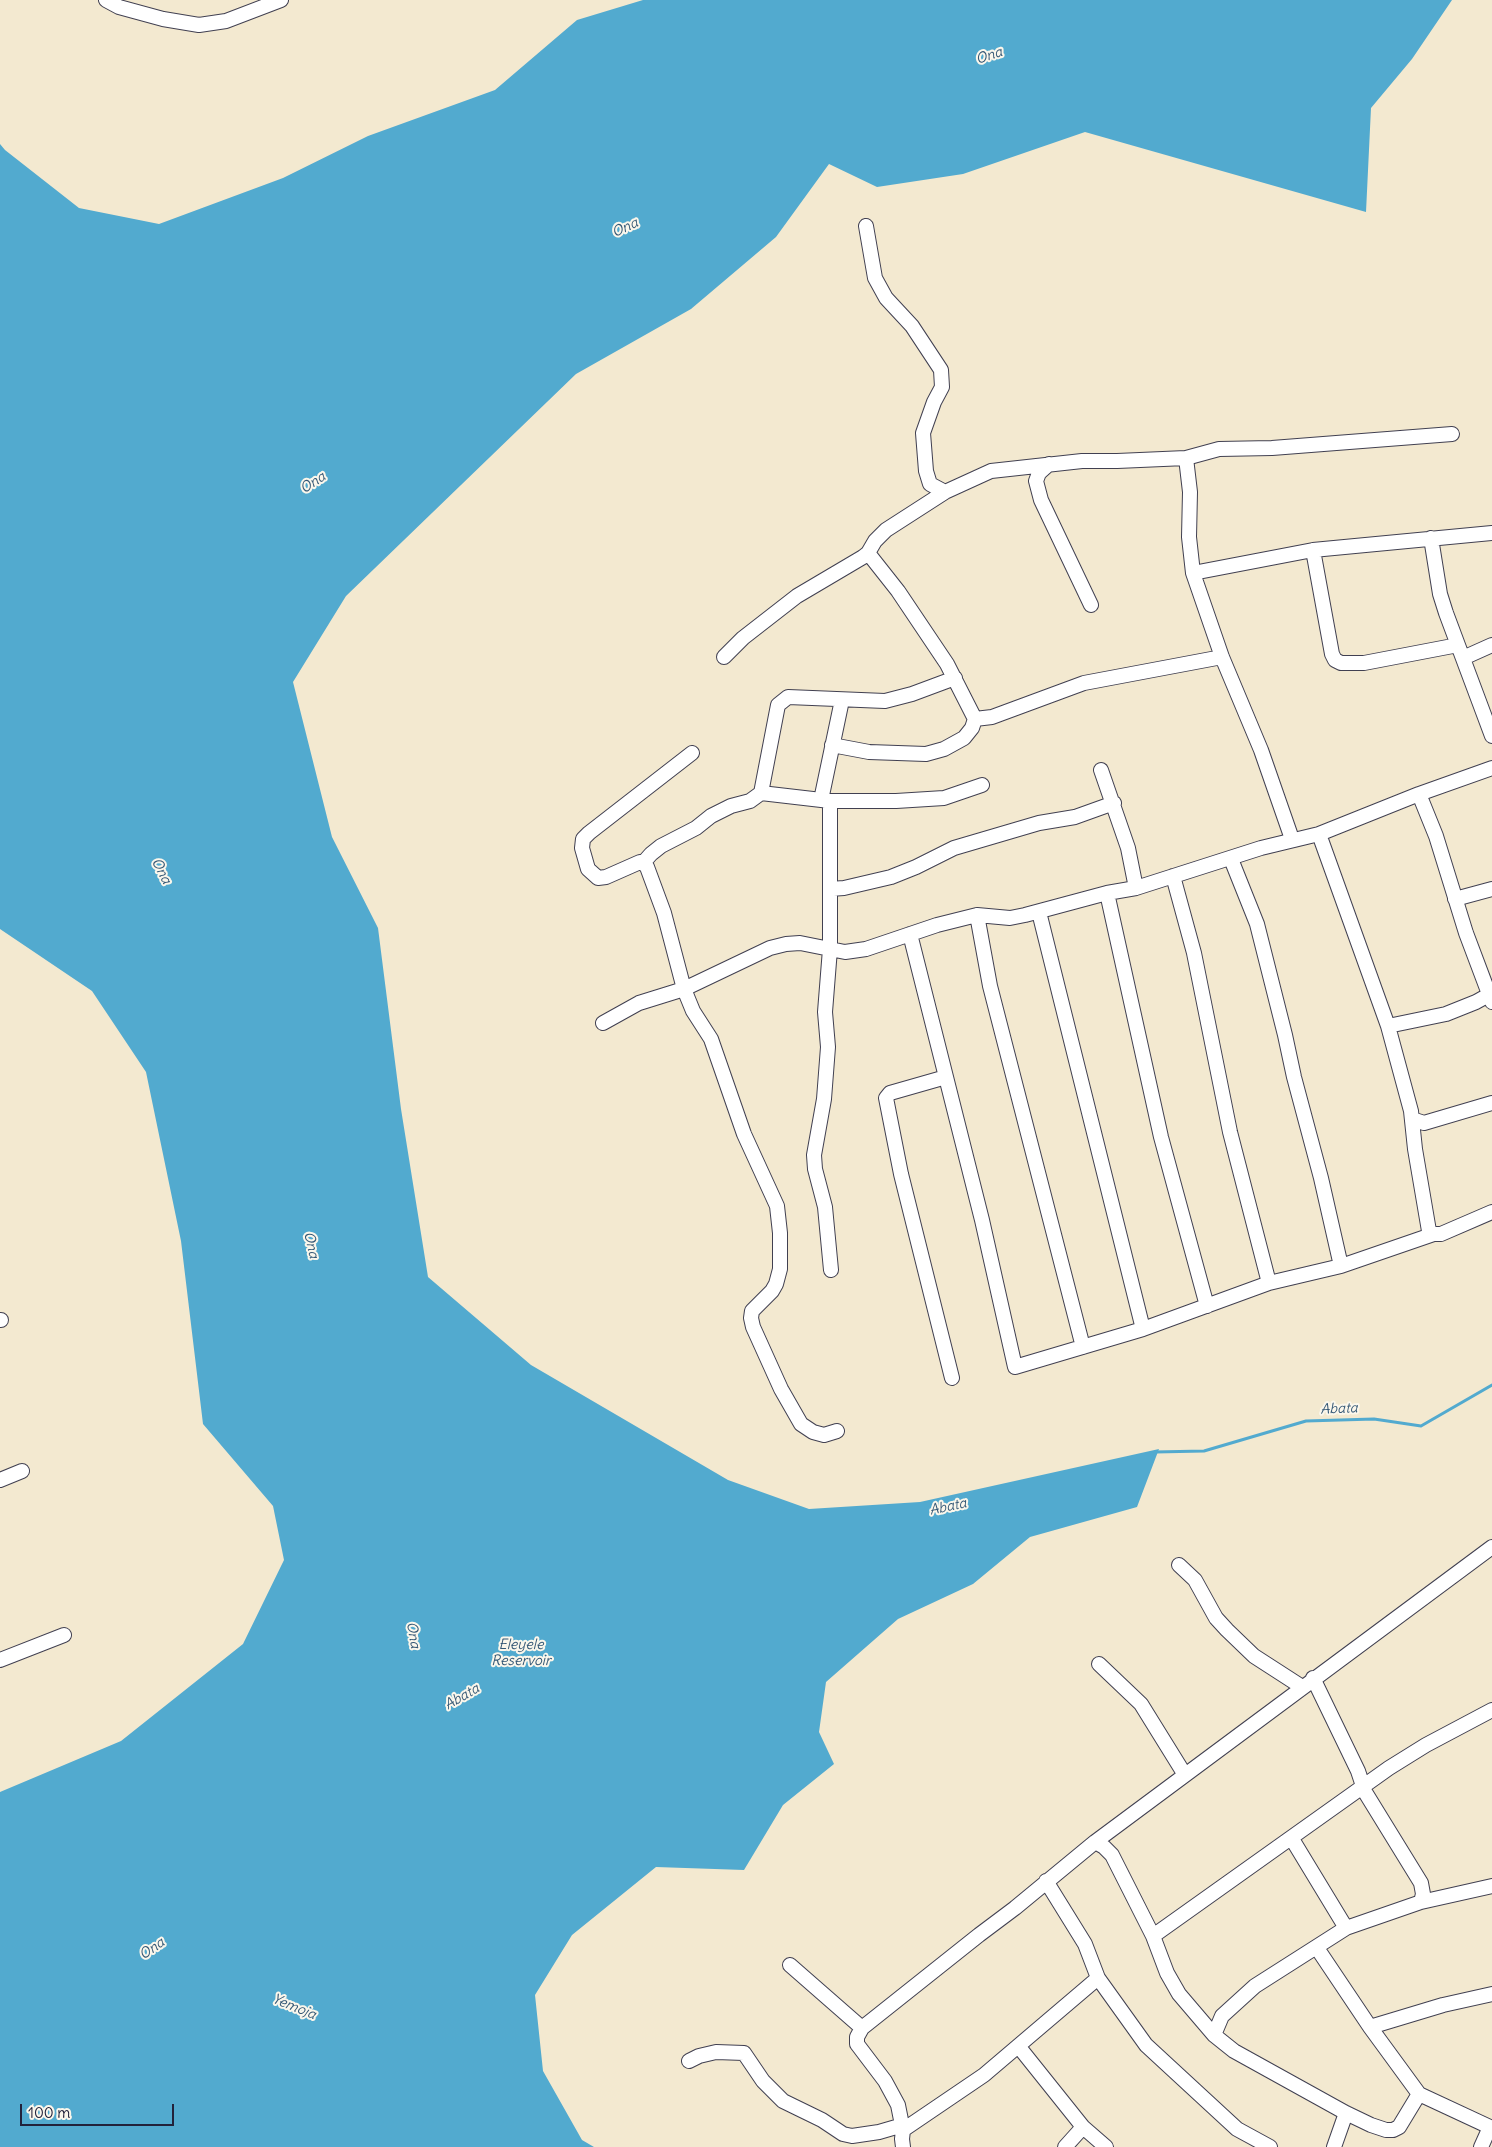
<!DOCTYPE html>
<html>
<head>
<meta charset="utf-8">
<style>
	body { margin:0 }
	#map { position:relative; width:1492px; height:2147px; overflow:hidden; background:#f3e9d0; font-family:Delius,sans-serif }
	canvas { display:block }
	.scale { position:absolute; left:20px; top:2104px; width:154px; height:22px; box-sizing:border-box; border:2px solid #22223b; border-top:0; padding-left:6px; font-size:15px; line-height:18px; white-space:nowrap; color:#22223b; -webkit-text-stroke:4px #fbf7ec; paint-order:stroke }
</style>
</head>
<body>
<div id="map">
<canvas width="1492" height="2147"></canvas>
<div class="scale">100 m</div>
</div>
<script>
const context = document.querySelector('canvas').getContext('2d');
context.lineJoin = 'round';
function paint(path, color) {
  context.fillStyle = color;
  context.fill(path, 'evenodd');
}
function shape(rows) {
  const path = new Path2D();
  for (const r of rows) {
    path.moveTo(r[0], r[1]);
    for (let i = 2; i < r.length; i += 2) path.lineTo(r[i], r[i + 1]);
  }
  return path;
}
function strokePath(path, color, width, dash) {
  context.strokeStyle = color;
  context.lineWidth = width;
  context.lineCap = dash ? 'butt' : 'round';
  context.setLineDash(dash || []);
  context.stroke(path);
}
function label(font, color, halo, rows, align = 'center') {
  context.font = font + ' Delius,sans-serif';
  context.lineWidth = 4;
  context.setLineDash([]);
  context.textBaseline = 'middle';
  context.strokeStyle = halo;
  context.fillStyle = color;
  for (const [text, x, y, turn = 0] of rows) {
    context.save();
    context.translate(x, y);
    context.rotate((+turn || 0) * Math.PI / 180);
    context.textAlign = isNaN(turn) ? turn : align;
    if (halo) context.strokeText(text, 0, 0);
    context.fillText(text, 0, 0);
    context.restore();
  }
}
paint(shape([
	[643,0,1452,0,1412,59,1371,108,1366,212,1085,132,963,174,877,187,829,164,776,237,691,309,576,374,346,596,293,682,332,837,378,928,401,1109,428,1277,531,1365,728,1480,809,1509,920,1502,1159,1449,1137,1507,1030,1537,973,1584,898,1619,826,1682,819,1732,834,1764,783,1805,744,1870,656,1867,572,1935,535,1995,543,2071,582,2140,594,2147,0,2147,0,1792,121,1741,243,1644,284,1560,273,1506,203,1424,181,1241,146,1072,92,991,0,929,0,144,5,150,79,208,159,224,283,178,368,136,495,90,577,20]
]), '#52aacf');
strokePath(shape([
	[1155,1452,1204,1451,1306,1421,1374,1419,1421,1426,1492,1385]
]), '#52aacf', 3);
const minor = shape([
	[106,0,119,7,163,19,199,25,226,21,281,0],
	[866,226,875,278,886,298,912,326,941,370,942,387,934,402,923,433,926,471,930,484,945,492],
	[1186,458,1190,492,1189,537,1193,573,1222,657,1261,750,1292,839],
	[1049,464,1039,473,1036,481,1041,500,1091,605],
	[1431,538,1440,594,1446,613,1492,736],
	[1313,550,1332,654,1335,660,1341,663,1364,663,1458,645],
	[1193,573,1313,550,1492,533],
	[724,657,743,638,797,596,863,557,868,553,875,541,886,530,945,492,991,471,1082,461,1117,461,1186,458,1219,449,1272,448,1452,434],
	[1463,658,1492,645],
	[975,719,992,717,1084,683,1222,657],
	[832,745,869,752,926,754,944,749,964,738,972,728,975,719,947,664,898,591,868,553],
	[1101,770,1128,848,1136,888],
	[761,793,830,801,896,801,944,798,982,785],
	[1419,794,1436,836,1466,933,1492,1002],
	[821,800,842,700],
	[830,801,830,949,825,1012,828,1047,824,1099,814,1155,815,1169,825,1207,831,1270],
	[1319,834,1388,1026,1411,1111,1415,1149,1429,1231,1434,1234],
	[1231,859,1257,924,1285,1035,1294,1077,1321,1178,1341,1266],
	[643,863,647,867,664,913,684,989,693,1011,711,1039,744,1134,777,1206,780,1233,780,1269,776,1284,772,1291,752,1311,751,1318,753,1327,781,1389,801,1424,813,1432,824,1435,837,1431],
	[643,863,651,854,661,846,696,828,711,816,731,806,750,801,761,793,778,705,788,697,885,701,912,694,955,678],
	[643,863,640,862,606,877,598,878,588,869,582,848,583,839,589,833,692,753],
	[1173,876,1194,953,1230,1132,1269,1283],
	[830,889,844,888,891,877,916,867,954,848,1039,823,1075,817,1114,803],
	[1107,893,1161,1137,1207,1306],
	[1455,899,1492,889],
	[1039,912,1143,1329],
	[977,915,990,986,1083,1347],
	[910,934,982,1220,1015,1367,1143,1329,1269,1283,1341,1266,1434,1234,1441,1234,1492,1212],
	[603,1023,639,1003,684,989,770,948,786,944,800,943,845,952,866,949,937,925,977,915,1010,918,1025,915,1107,893,1136,888,1261,848,1319,834,1419,794,1492,768],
	[1388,1026,1446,1014,1476,1002,1492,993],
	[946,1077,890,1093,886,1098,901,1174,952,1378],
	[1412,1119,1424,1123,1492,1103],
	[0,1320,1,1320],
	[0,1480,22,1471],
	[1179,1565,1195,1580,1216,1618,1227,1630,1254,1656,1302,1687],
	[0,1660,64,1635],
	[1099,1664,1141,1704,1185,1775],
	[1313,1678,1358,1771,1365,1792,1421,1883,1423,1894,1421,1902],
	[1292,1839,1346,1928],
	[1095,1842,1104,1847,1112,1855,1153,1936,1167,1973,1179,1994,1214,2035,1234,2051,1346,2113,1371,2125,1386,2130,1393,2130,1399,2127,1419,2094],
	[1046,1881,1085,1944,1098,1978,1146,2045,1237,2129,1270,2147],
	[1153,1936,1389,1768,1426,1745,1492,1710],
	[1317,1948,1370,2027,1419,2094,1492,2128],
	[790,1965,862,2028],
	[1370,2027,1443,2005,1492,1994],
	[1214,2035,1222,2016,1255,1986,1346,1928,1421,1902,1492,1886],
	[1019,2047,1083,2127,1106,2147],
	[689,2061,699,2056,716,2052,744,2053,763,2081,783,2101,822,2120,843,2134,852,2136,879,2132,903,2125],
	[903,2130,984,2075,1098,1978],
	[903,2147,902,2139,903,2130,898,2105,885,2081,857,2044,857,2037,862,2028,979,1935,1015,1908,1095,1842,1492,1547],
	[1065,2147,1083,2127],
	[1334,2147,1346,2113],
	[1481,2147,1490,2127]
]);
strokePath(minor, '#414051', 16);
strokePath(minor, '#fff', 14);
label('italic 14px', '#355876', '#fbf7ec', [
	["Ona",989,56,-18],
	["Ona",625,228,-25],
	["Ona",313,483,-34],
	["Ona",161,871,62],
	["Ona",311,1245,77],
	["Abata",1339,1409,-2],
	["Abata",948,1507,-12],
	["Ona",413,1635,80],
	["Eleyele",521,1645],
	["Reservoir",521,1661],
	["Abata",462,1697,-30],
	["Ona",152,1949,-35],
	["Yemoja",294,2007,22]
]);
</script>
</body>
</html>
